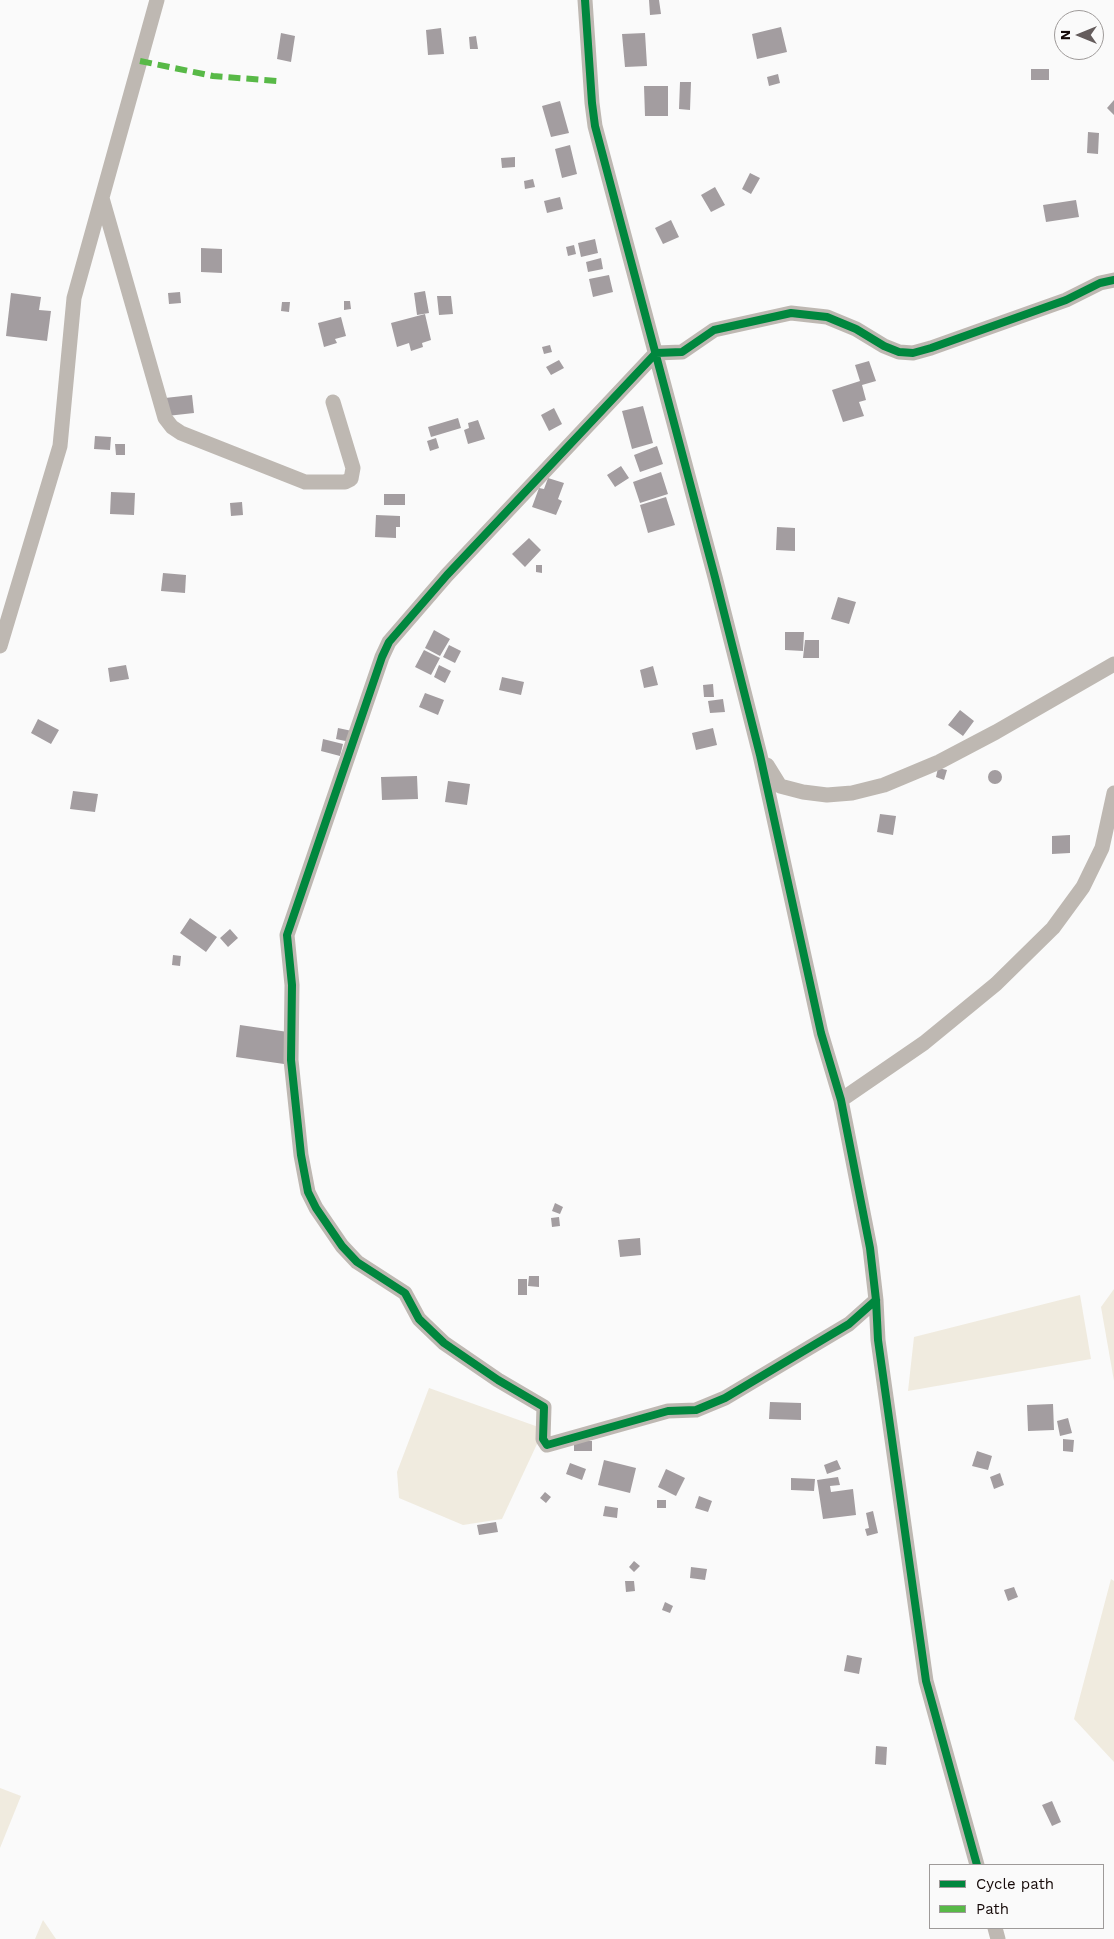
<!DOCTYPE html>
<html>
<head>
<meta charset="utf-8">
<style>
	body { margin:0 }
	#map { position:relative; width:1114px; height:1939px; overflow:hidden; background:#fafafa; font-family:"Work Sans",sans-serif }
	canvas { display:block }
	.legend { position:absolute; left:929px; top:1864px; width:175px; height:65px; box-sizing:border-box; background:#fafafa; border:1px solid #9e9a99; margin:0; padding:6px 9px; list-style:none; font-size:15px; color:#150908 }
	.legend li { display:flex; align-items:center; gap:10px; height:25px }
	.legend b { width:25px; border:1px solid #9e9a99 }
	.north { position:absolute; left:1054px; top:10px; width:50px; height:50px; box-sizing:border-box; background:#fafafa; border:1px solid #9e9a99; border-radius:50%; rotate:270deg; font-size:14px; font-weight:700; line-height:20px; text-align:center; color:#150908 }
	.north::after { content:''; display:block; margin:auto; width:18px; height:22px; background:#655d5d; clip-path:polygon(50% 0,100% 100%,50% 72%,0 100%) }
</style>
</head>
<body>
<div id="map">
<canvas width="1114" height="1939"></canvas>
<ul class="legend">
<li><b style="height:6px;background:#00873e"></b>Cycle path</li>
<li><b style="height:6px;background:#58b947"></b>Path</li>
</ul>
<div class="north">N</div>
</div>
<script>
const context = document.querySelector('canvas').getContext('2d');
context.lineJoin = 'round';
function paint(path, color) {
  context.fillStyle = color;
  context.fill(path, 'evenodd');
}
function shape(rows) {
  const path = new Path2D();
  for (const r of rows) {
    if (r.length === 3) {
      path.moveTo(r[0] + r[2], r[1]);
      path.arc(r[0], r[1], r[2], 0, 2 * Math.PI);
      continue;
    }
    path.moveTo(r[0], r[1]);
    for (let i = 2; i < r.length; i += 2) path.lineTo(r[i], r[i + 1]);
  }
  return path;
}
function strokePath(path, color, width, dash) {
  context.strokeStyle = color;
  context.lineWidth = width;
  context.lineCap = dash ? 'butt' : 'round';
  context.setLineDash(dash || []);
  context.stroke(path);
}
paint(shape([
	[1114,1289,1114,1381,1101,1307],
	[1080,1295,1091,1359,908,1391,914,1337],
	[429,1388,544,1429,502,1519,463,1525,399,1498,397,1472],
	[1111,1579,1114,1581,1114,1762,1074,1719],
	[0,1788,21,1796,0,1848],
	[43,1920,56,1939,35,1939]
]), '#f0ebdf');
paint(shape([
	[649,0,659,0,661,14,650,15],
	[781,27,787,52,757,59,752,34],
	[441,28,444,54,428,55,426,30],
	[281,33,295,36,291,62,277,59],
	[645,33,647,66,625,67,622,34],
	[476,36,478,49,470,49,469,37],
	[1031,69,1049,69,1049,80,1031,80],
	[778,74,780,83,769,86,767,77],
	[680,82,691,82,690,110,679,109],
	[644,86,668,86,668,116,645,116],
	[1114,100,1114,115,1107,108],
	[560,101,569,133,551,137,542,106],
	[1088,132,1099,133,1098,154,1087,153],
	[570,145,577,174,562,178,555,149],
	[515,157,515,167,502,168,501,158],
	[750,173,760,178,751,194,742,189],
	[533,179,535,187,525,189,524,181],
	[715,187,725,205,711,212,701,195],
	[560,197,563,209,547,213,544,201],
	[1076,200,1079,217,1046,222,1043,205],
	[671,220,679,237,663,244,655,228],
	[595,239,598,253,581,257,578,243],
	[574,245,576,254,568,256,566,247],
	[201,248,222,249,222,273,201,272],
	[601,258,603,269,588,272,586,262],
	[609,275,613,292,593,297,589,279],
	[425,291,429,313,417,315,414,293],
	[180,292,181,303,169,304,168,293],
	[11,293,41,297,39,310,51,311,47,341,6,336],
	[437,296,451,296,453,314,439,315],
	[344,301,350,301,351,309,344,310],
	[282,302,290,302,289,312,281,311],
	[425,314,431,340,422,343,423,347,411,351,409,343,397,347,391,323],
	[341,317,346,336,335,339,337,343,324,347,318,323],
	[550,345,552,352,544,354,542,347],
	[559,360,564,368,551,375,546,367],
	[869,361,876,381,862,385,866,400,859,402,864,416,843,422,832,390,860,381,855,365],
	[192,395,194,413,167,416,165,398],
	[643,406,653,443,632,449,622,411],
	[554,408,562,424,549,431,541,415],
	[458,418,461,428,431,437,428,427],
	[478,420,485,439,468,444,464,430,469,428,468,423],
	[95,436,111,437,110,450,94,449],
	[436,438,439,448,430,451,427,441],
	[115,444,125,444,125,455,116,455],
	[657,446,663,464,640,472,634,455],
	[621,466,629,478,615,487,607,475],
	[661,472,668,494,640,503,633,482],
	[548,478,564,483,558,499,562,501,556,515,532,507,539,488,544,489],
	[111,492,135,493,134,515,110,514],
	[384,494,405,494,405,505,384,505],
	[666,497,675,525,648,533,640,505],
	[242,502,243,515,231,516,230,503],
	[376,515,400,516,400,527,396,527,396,538,375,537],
	[777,527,795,528,795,551,776,550],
	[529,538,541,550,525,567,512,554],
	[536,565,542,565,542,573,536,572],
	[163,573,186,575,185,593,161,591],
	[838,597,856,602,849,624,831,619],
	[434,630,450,639,440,656,425,648],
	[785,632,804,632,803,651,785,650],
	[805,640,819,640,819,658,803,658],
	[449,645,461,651,455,663,443,657],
	[424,650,440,658,431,675,415,667],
	[126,665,129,679,110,682,108,668],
	[439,665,451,671,445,683,434,677],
	[653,666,658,685,644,688,640,670],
	[502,677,524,682,521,695,499,690],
	[713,684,714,697,704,697,703,685],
	[425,693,444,700,438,715,419,707],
	[723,699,725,712,710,713,708,701],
	[960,710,974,721,963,736,948,725],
	[38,719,59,730,51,744,31,733],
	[338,728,352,731,350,742,336,739],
	[713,728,717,745,696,750,692,733],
	[323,739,343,744,340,756,321,751],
	[938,768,947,770,944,780,936,777],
	[995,777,7],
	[417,776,418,799,382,800,381,777],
	[448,781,470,784,467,805,445,802],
	[73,791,98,794,95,812,70,809],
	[880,814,896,816,893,835,877,832],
	[1070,835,1070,853,1052,854,1052,836],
	[190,918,217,937,206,952,180,933],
	[230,929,238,938,228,947,220,938],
	[173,955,181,956,180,966,172,965],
	[240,1025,288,1032,284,1064,236,1057],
	[555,1203,563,1207,560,1214,552,1211],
	[559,1217,560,1226,552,1227,551,1218],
	[640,1238,641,1255,620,1257,618,1240],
	[529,1276,539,1276,539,1287,528,1286],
	[518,1279,527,1279,527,1295,518,1295],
	[770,1402,801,1403,801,1420,769,1419],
	[1053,1404,1054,1430,1028,1431,1027,1405],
	[1068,1418,1072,1433,1060,1436,1057,1421],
	[1063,1439,1074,1440,1073,1452,1063,1451],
	[574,1441,592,1441,592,1451,574,1451],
	[977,1451,992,1456,988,1470,972,1466],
	[604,1460,636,1468,630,1493,598,1485],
	[837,1460,841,1469,827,1474,824,1465],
	[570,1463,586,1469,582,1480,566,1474],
	[666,1469,685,1478,676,1496,658,1487],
	[1000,1473,1004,1485,994,1489,990,1477],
	[838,1477,840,1485,830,1486,831,1492,853,1489,856,1515,823,1519,817,1480],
	[791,1478,815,1479,814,1491,791,1490],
	[545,1492,551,1497,546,1503,540,1498],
	[699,1496,712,1501,708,1512,695,1508],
	[657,1500,666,1500,666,1508,657,1508],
	[605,1506,618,1508,617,1518,603,1516],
	[873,1511,878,1533,867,1536,865,1529,869,1528,866,1513],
	[496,1522,498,1532,479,1535,477,1525],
	[634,1561,640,1566,634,1572,629,1567],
	[691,1567,707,1569,705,1580,690,1578],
	[625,1581,634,1581,635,1591,626,1592],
	[1014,1587,1018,1597,1008,1601,1004,1590],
	[665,1602,673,1606,670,1613,662,1610],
	[847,1655,862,1658,859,1674,844,1671],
	[876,1746,887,1747,886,1765,875,1764],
	[1052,1801,1061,1822,1052,1826,1042,1805]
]), '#a39da0');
strokePath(shape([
	[585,0,592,103,595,126,715,577,760,755,821,1033,841,1100,870,1248,876,1300,878,1340,926,1681,977,1865],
	[102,198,165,418,172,427,181,433,305,482,345,482,351,479,353,468,333,402],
	[0,646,60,446,74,298,157,0],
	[767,765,780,786,803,792,827,795,852,793,884,785,939,762,996,732,1114,664],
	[841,1100,924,1043,996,984,1053,928,1083,887,1102,848,1114,793],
	[876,1300,849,1324,725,1398,696,1410,668,1411,547,1445,543,1439,544,1407,498,1380,444,1343,419,1319,405,1293,357,1262,342,1246,316,1208,308,1192,301,1155,291,1060,292,985,287,935,382,657,389,642,447,575,656,353,682,352,714,330,791,313,827,317,856,329,884,346,899,352,913,353,931,348,1066,300,1100,283,1114,280],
	[995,1928,998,1939]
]), '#beb8b2', 15);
strokePath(shape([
	[140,61,213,76,277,81]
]), '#58b947', 6, [12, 6]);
strokePath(shape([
	[585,0,592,103,595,126,715,577,760,755,821,1033,841,1100,870,1248,876,1300,878,1340,926,1681,977,1865],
	[876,1300,849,1324,725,1398,696,1410,668,1411,547,1445,543,1439,544,1407,498,1380,444,1343,419,1319,405,1293,357,1262,342,1246,316,1208,308,1192,301,1155,291,1060,292,985,287,935,382,657,389,642,447,575,656,353,682,352,714,330,791,313,827,317,856,329,884,346,899,352,913,353,931,348,1066,300,1100,283,1114,280]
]), '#00873e', 8);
</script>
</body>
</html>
